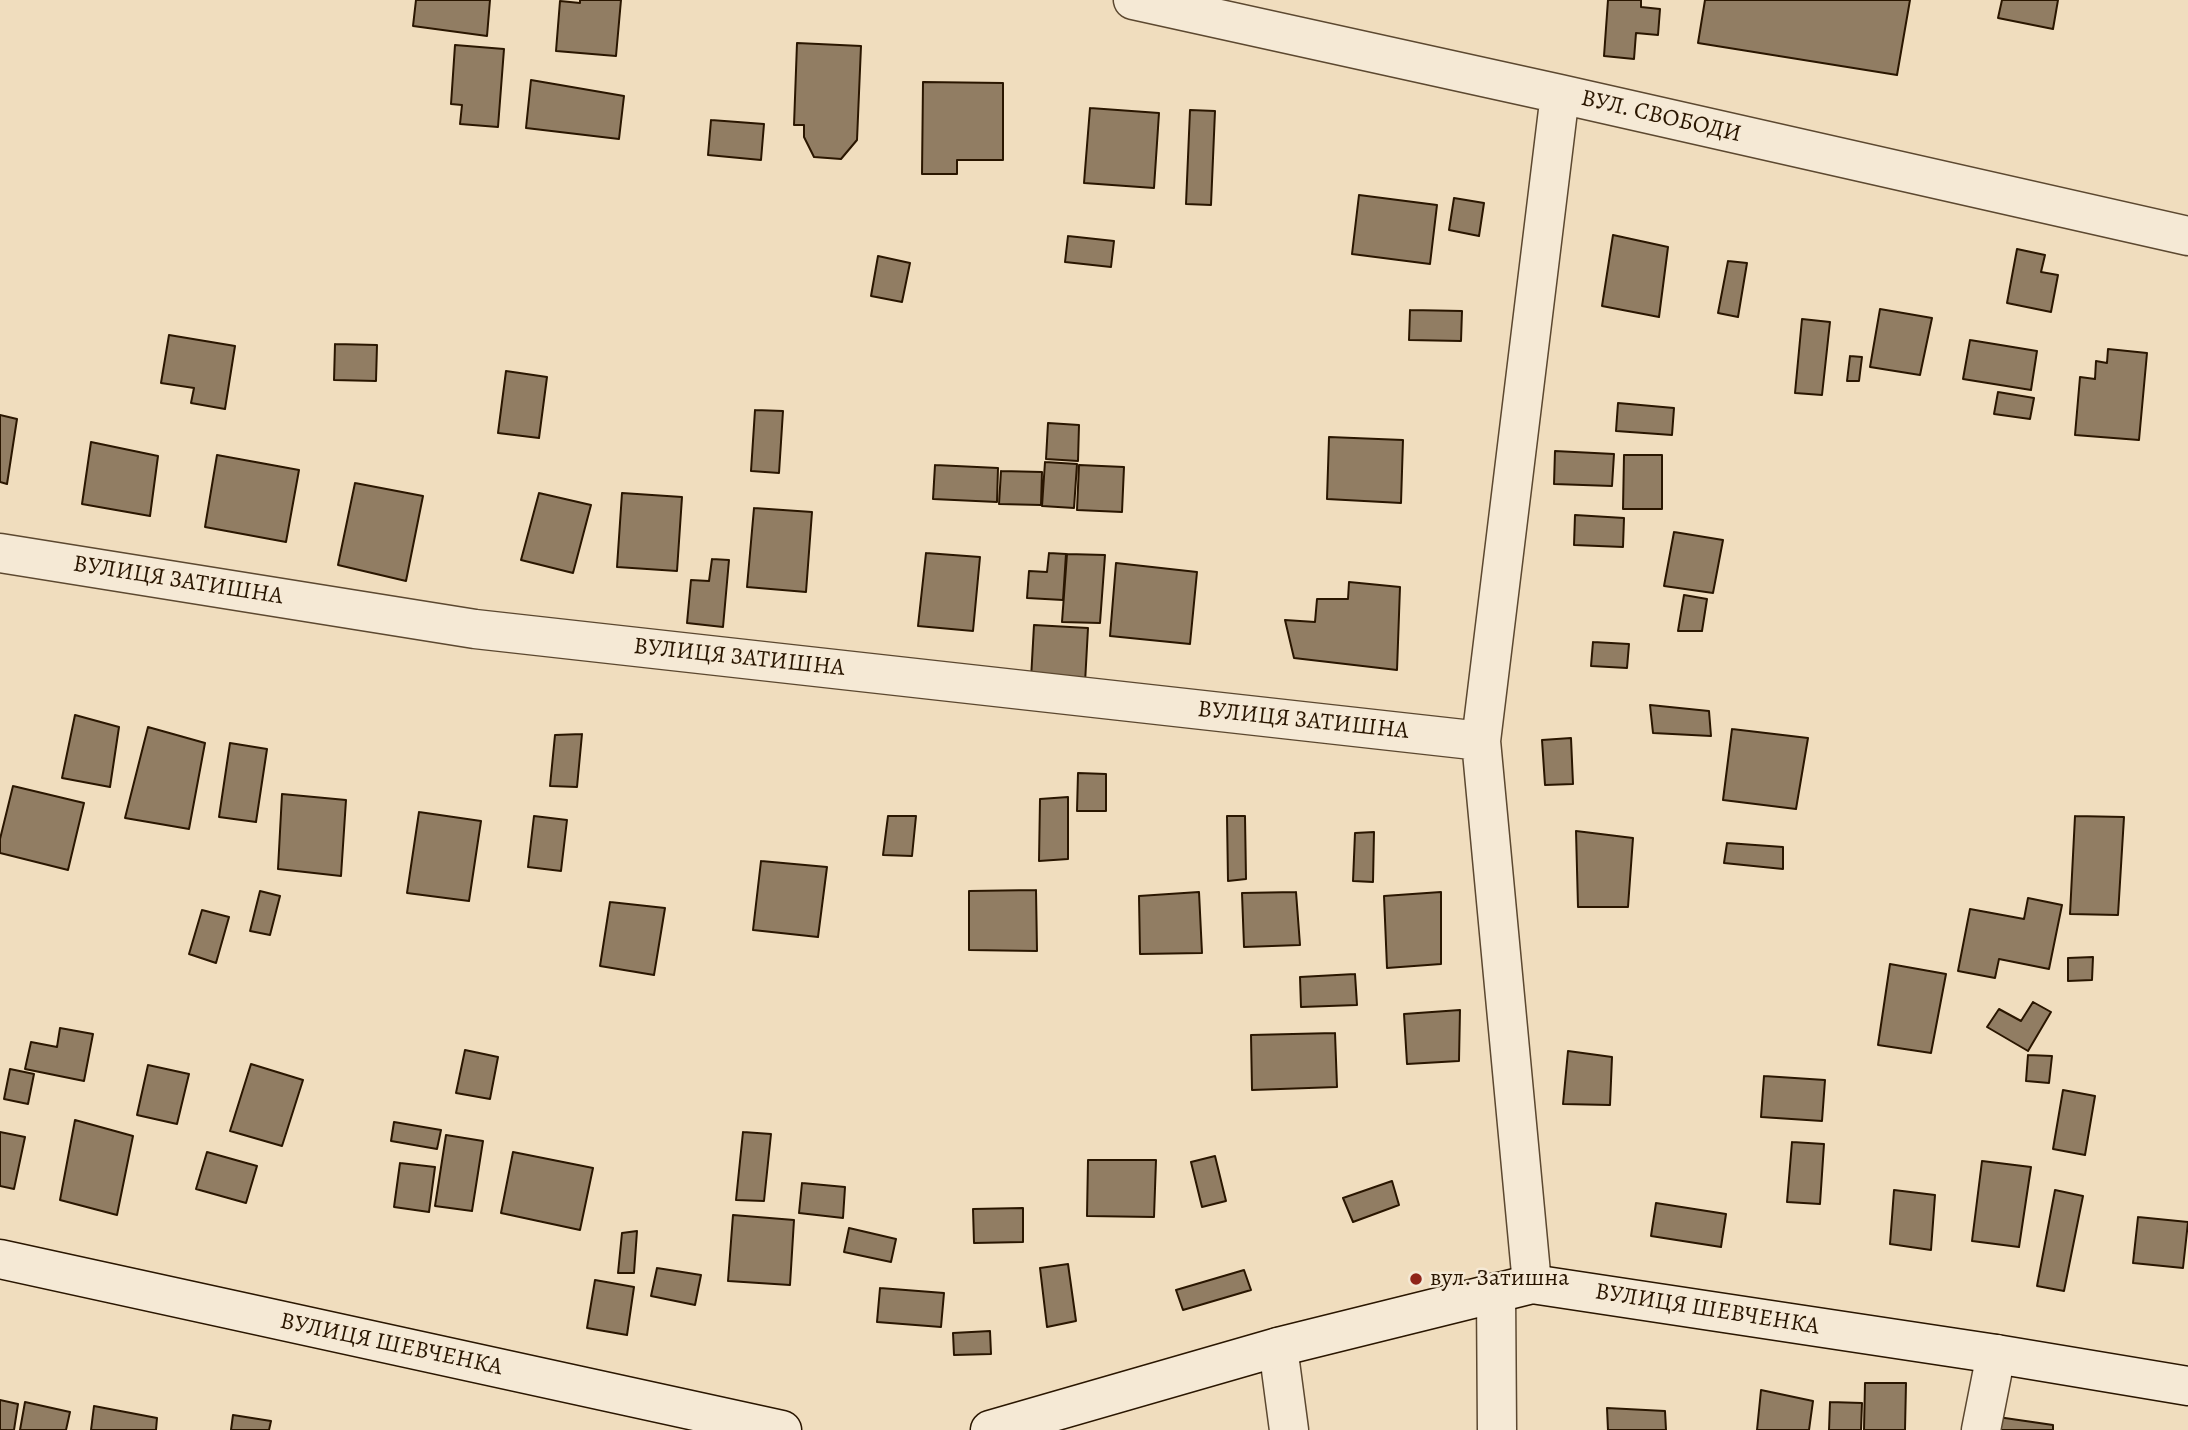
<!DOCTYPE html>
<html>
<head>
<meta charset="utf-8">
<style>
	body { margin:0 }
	canvas { display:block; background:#f0ddbe }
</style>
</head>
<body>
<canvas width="2188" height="1430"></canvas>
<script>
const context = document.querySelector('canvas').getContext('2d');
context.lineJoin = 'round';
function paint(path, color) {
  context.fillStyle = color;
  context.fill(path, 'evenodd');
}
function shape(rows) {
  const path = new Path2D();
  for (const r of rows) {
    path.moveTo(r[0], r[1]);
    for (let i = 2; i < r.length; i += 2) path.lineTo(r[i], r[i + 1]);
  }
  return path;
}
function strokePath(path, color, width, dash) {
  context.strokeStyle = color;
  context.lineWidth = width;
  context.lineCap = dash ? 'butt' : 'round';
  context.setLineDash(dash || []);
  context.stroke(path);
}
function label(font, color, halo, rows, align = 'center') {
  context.font = font + ' Alegreya,serif';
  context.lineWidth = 5;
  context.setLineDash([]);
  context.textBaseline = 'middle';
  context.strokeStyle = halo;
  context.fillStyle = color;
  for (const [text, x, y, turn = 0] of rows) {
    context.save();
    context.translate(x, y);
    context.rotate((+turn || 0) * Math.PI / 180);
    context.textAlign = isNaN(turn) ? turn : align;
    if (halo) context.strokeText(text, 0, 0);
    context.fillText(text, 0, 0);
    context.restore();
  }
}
const building = shape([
	[416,0,490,0,487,36,413,26,416,0],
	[580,0,621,0,616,56,556,51,560,1,580,3,580,0],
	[1608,0,1641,0,1641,7,1660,9,1658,35,1636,33,1634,59,1604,56,1608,0],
	[1705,0,1910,0,1897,75,1698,43,1705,0],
	[2002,0,2058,0,2053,29,1998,18,2002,0],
	[797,43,861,46,857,140,841,159,814,157,804,137,804,125,794,125,797,43],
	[455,45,504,49,498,127,460,124,462,105,451,104,455,45],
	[531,80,624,96,619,139,526,128,531,80],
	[923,82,1003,83,1003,160,957,160,957,174,922,174,923,82],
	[1090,108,1159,113,1154,188,1084,183,1090,108],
	[1190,110,1215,111,1211,205,1186,204,1190,110],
	[711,120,764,124,761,160,708,155,711,120],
	[1359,195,1437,205,1430,264,1352,254,1359,195],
	[1454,198,1484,203,1479,236,1449,230,1454,198],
	[1613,235,1668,247,1659,317,1602,306,1613,235],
	[1068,236,1114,241,1111,267,1065,262,1068,236],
	[2017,249,2045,255,2041,272,2058,275,2051,312,2007,303,2017,249],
	[878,256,910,263,902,302,871,296,878,256],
	[1728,261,1747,263,1738,317,1718,313,1728,261],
	[1880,309,1932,318,1920,375,1870,367,1880,309],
	[1410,310,1462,311,1461,341,1409,340,1410,310],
	[1802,319,1830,322,1822,395,1795,393,1802,319],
	[169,335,235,346,225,409,191,403,194,388,161,383,169,335],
	[1970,340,2037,351,2031,390,1963,379,1970,340],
	[335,344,377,345,376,381,334,380,335,344],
	[2108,349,2147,353,2139,440,2075,435,2080,377,2095,379,2096,361,2107,363,2108,349],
	[1850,356,1862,357,1859,381,1847,381,1850,356],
	[506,371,547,377,539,438,498,433,506,371],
	[1998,392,2034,398,2030,419,1994,414,1998,392],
	[1618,403,1674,408,1672,435,1616,431,1618,403],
	[755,410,783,411,779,473,751,471,755,410],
	[0,415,17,419,7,484,0,482,0,415],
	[1048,423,1079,425,1078,461,1046,459,1048,423],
	[1329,437,1403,440,1401,503,1327,499,1329,437],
	[91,442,158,456,150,516,82,504,91,442],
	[1555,451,1614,454,1612,486,1554,484,1555,451],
	[217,455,299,470,286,542,205,527,217,455],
	[1624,455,1662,455,1662,509,1623,509,1624,455],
	[1045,462,1077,464,1074,508,1042,506,1045,462],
	[935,465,998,468,997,502,933,499,935,465],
	[1079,465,1124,467,1122,512,1077,510,1079,465],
	[1001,471,1042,472,1041,505,999,504,1001,471],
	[355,483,423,496,406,581,338,565,355,483],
	[539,493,591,505,573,573,521,560,539,493],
	[622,493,682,497,677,571,617,567,622,493],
	[754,508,812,512,806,592,747,587,754,508],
	[1575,515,1624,518,1623,547,1574,545,1575,515],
	[1674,532,1723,540,1713,593,1664,586,1674,532],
	[926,553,980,557,973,631,918,626,926,553],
	[1049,553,1066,554,1063,600,1027,598,1029,571,1047,572,1049,553],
	[1067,554,1105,555,1100,623,1062,622,1067,554],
	[712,559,729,560,723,627,687,623,691,580,709,581,712,559],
	[1116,563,1197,572,1190,644,1110,636,1116,563],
	[1349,582,1400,587,1397,670,1294,658,1285,620,1315,622,1317,599,1348,599,1349,582],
	[1684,595,1707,599,1702,631,1678,631,1684,595],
	[1034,625,1088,628,1085,683,1031,679,1034,625],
	[1593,642,1629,644,1627,668,1591,666,1593,642],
	[1650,705,1709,711,1711,736,1653,733,1650,705],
	[75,715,119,727,110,787,62,778,75,715],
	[148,727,205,743,189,829,125,818,148,727],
	[1732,729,1808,738,1796,809,1723,800,1732,729],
	[582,734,577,787,550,786,555,735,582,734],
	[1571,738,1573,784,1545,785,1542,740,1571,738],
	[230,743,267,749,256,822,219,817,230,743],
	[1078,773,1106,774,1106,811,1077,811,1078,773],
	[13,786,84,803,68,870,0,853,0,839,13,786],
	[282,794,346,800,341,876,278,869,282,794],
	[1068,797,1068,859,1039,861,1040,799,1068,797],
	[419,812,481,821,469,901,407,893,419,812],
	[534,816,567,820,561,871,528,867,534,816],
	[888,816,916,816,912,856,883,855,888,816],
	[1227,816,1245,816,1246,879,1228,881,1227,816],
	[2075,816,2124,817,2118,915,2070,914,2075,816],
	[1576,831,1633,838,1628,907,1578,907,1576,831],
	[1374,832,1373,882,1353,881,1355,833,1374,832],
	[1727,843,1783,847,1783,869,1724,863,1727,843],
	[761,861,827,867,818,937,753,930,761,861],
	[1036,890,1037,951,969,950,969,891,1036,890],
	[260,891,280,896,270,935,250,931,260,891],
	[1199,892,1202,953,1140,954,1139,896,1199,892],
	[1296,892,1300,945,1244,947,1242,893,1296,892],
	[1441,892,1441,964,1387,968,1384,896,1441,892],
	[2028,898,2062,905,2049,969,1999,959,1995,978,1958,971,1970,909,2024,919,2028,898],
	[610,902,665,908,654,975,600,966,610,902],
	[202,910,229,917,216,963,189,954,202,910],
	[2093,957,2092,980,2068,981,2068,958,2093,957],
	[1890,964,1946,974,1931,1053,1878,1045,1890,964],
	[1355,974,1357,1005,1301,1007,1300,977,1355,974],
	[2033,1002,2051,1012,2028,1051,1987,1027,1999,1009,2021,1021,2033,1002],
	[1460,1010,1459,1061,1407,1064,1404,1014,1460,1010],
	[60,1028,93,1034,84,1081,25,1069,31,1042,57,1047,60,1028],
	[1335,1033,1337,1087,1252,1090,1251,1035,1335,1033],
	[465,1050,498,1057,490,1099,456,1093,465,1050],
	[1568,1051,1612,1057,1610,1105,1563,1104,1568,1051],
	[2028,1055,2052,1056,2049,1083,2026,1081,2028,1055],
	[251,1064,303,1080,282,1146,230,1131,251,1064],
	[148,1065,189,1074,177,1124,137,1115,148,1065],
	[10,1069,34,1074,28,1104,4,1099,10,1069],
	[1764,1076,1825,1080,1822,1121,1761,1117,1764,1076],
	[2063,1090,2095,1096,2085,1155,2053,1149,2063,1090],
	[75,1120,133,1136,117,1215,60,1200,75,1120],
	[394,1122,441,1130,437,1149,391,1141,394,1122],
	[0,1132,25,1137,14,1189,0,1186,0,1132],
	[743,1132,771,1134,764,1201,736,1200,743,1132],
	[446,1135,483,1141,472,1211,435,1206,446,1135],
	[1792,1142,1824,1144,1820,1204,1787,1202,1792,1142],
	[207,1152,257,1166,246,1203,196,1189,207,1152],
	[513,1152,593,1168,580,1230,501,1213,513,1152],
	[1215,1156,1226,1201,1202,1207,1191,1162,1215,1156],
	[1088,1160,1156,1160,1154,1217,1087,1216,1088,1160],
	[1982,1161,2031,1167,2019,1247,1972,1241,1982,1161],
	[400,1163,435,1167,429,1212,394,1207,400,1163],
	[1392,1181,1399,1205,1353,1222,1343,1198,1392,1181],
	[802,1183,845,1187,843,1218,799,1213,802,1183],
	[1894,1190,1935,1195,1931,1250,1890,1244,1894,1190],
	[2055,1190,2083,1196,2064,1291,2037,1286,2055,1190],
	[1656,1203,1726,1214,1721,1247,1651,1236,1656,1203],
	[1023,1208,1023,1242,974,1243,973,1209,1023,1208],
	[733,1215,794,1220,790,1285,728,1281,733,1215],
	[2138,1217,2188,1222,2183,1268,2133,1263,2138,1217],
	[849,1228,896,1239,891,1262,844,1252,849,1228],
	[637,1231,634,1273,618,1273,622,1233,637,1231],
	[1068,1264,1076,1321,1047,1327,1040,1268,1068,1264],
	[657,1268,701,1275,695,1305,651,1296,657,1268],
	[1244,1270,1251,1290,1183,1310,1176,1290,1244,1270],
	[595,1280,634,1287,627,1335,587,1328,595,1280],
	[880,1288,944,1293,941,1327,877,1322,880,1288],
	[990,1331,991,1354,954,1355,953,1333,990,1331],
	[1865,1383,1906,1383,1905,1430,1864,1430,1865,1383],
	[1761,1390,1813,1401,1809,1430,1757,1430,1761,1390],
	[0,1400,18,1404,14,1430,0,1430,0,1400],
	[25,1402,70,1412,66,1430,20,1430,25,1402],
	[1830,1402,1862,1403,1861,1430,1829,1430,1830,1402],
	[94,1406,157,1418,156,1430,91,1430,94,1406],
	[1607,1408,1665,1411,1666,1430,1608,1430,1607,1408],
	[233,1415,271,1421,269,1430,231,1430,233,1415],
	[1998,1417,2053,1425,2053,1430,1997,1430,1998,1417]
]);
paint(building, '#917d63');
strokePath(building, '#2a1600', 2);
const street = shape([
	[1133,0,1560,94,2188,236],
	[0,553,475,629,1481,741],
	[1532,1284,1481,741,1560,94],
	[1496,1292,1497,1430],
	[1278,1347,1289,1430],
	[1981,1430,1996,1354]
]);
const secondary = shape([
	[0,1259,782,1430],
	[990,1430,1278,1347,1532,1284,1996,1354,2188,1386]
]);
strokePath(street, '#5c4830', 41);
strokePath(secondary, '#2a1600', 41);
strokePath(street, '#f5e9d5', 38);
strokePath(secondary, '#f5e9d5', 38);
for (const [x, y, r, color] of [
	[1416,1279,7,"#8f2418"]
]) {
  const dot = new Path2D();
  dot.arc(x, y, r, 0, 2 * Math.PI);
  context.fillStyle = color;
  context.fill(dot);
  strokePath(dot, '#f5e9d5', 2.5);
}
label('24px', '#2a1600', '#f5e9d5', [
	["ВУЛ. СВОБОДИ",1661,117,13],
	["ВУЛИЦЯ ЗАТИШНА",178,581,9],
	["ВУЛИЦЯ ЗАТИШНА",739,658,6],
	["ВУЛИЦЯ ЗАТИШНА",1303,721,6],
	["ВУЛИЦЯ ШЕВЧЕНКА",1707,1310,9],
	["ВУЛИЦЯ ШЕВЧЕНКА",391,1345,12]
]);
label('24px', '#2a1600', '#f5e9d5', [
	["вул. Затишна",1430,1279]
], 'left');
</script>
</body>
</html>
